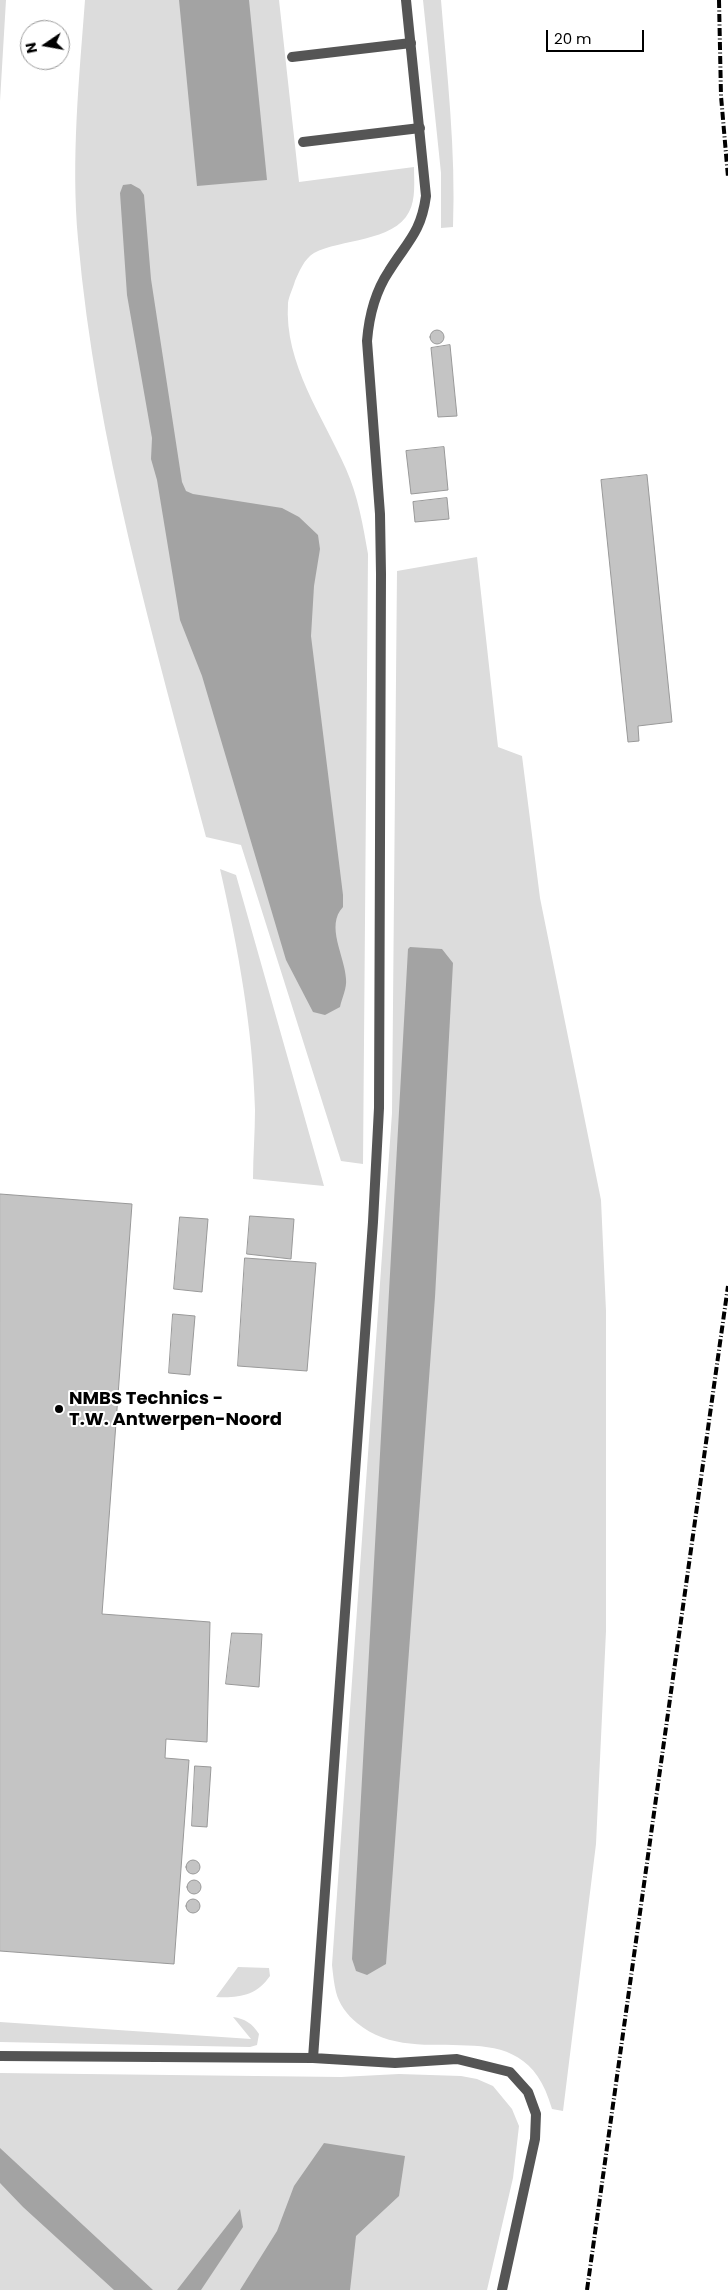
<!DOCTYPE html>
<html>
<head>
<meta charset="utf-8">
<style>
  body { margin:0 }
  #map { position:relative; width:728px; height:2290px; overflow:hidden; background:#fff; font-family:Poppins,sans-serif }
  canvas { display:block }
  .north { position:absolute; left:20px; top:20px; width:50px; height:50px; box-sizing:border-box; background:#fff; border:1px solid #999; border-radius:50%; rotate:258deg; font-size:14px; font-weight:700; line-height:20px; text-align:center; color:#000 }
  .north::after { content:''; display:block; margin:auto; width:18px; height:22px; background:#000; clip-path:polygon(50% 0,100% 100%,50% 72%,0 100%) }
  .scale { position:absolute; left:546px; top:30px; width:98px; height:22px; box-sizing:border-box; border:2px solid #000; border-top:0; padding-left:6px; font-size:15px; line-height:18px; white-space:nowrap; color:#000; -webkit-text-stroke:4px #fff; paint-order:stroke }
</style>
</head>
<body>
<div id="map">
<canvas width="728" height="2290"></canvas>
<div class="north">N</div>
<div class="scale">20 m</div>
</div>
<script>
const ctx = document.querySelector('canvas').getContext('2d');
ctx.lineJoin = 'round';
function fill(path, color) { ctx.fillStyle = color; ctx.fill(path, 'evenodd'); }
function stroke(path, color, width, dash) { ctx.strokeStyle = color; ctx.lineWidth = width; ctx.lineCap = dash ? 'butt' : 'round'; ctx.setLineDash(dash || []); ctx.stroke(path); }
function write(font, color, halo, rows, align = 'center') {
  ctx.font = font + ' Poppins,sans-serif'; ctx.lineWidth = 4; ctx.setLineDash([]); ctx.textBaseline = 'middle'; ctx.strokeStyle = halo; ctx.fillStyle = color; for (const [text, x, y, turn = 0] of rows) {
    ctx.save(); ctx.translate(x, y); ctx.rotate((+turn || 0) * Math.PI / 180); ctx.textAlign = isNaN(turn) ? turn : align; if (halo) ctx.strokeText(text, 0, 0); ctx.fillText(text, 0, 0); ctx.restore();
  }
}
fill(new Path2D(`
  M0,0h6l-6,101z
  M85,0h194l20,182 115,-15c0,14 2,32 -5,45 -15,30 -69,27 -95,41 -10,6 -15,19 -19,28 -2,7 -6,15 -7,22 -4,61 35,113 58,166 12,27 17,56 22,85l-5,610 -22,-3 -100,-316 -35,-8c-52,-197 -110,-394 -128,-598 -7,-80 1,-159 7,-239z
  M423,0h18c6,75 15,151 12,227l-12,1v-55z
  M477,557l21,190 24,9 18,142 61,302 5,111v320l-10,213 -33,267 -11,-2c-29,-108 -132,-33 -195,-86 -10,-8 -18,-19 -21,-31 -2,-8 -3,-18 -4,-27l60,-852 5,-542z
  M220,869l16,6 88,311 -71,-7c0,-23 2,-46 2,-69 -2,-81 -17,-162 -35,-241z
  M238,1967l31,1 1,8c-14,20 -31,22 -54,21z
  M233,2017c12,2 19,6 26,17l-2,11 -7,2 -250,-5v-20l251,17z
  M0,2073l341,4 58,-3 62,2 16,3 16,7 19,23 7,17 -6,52 -26,112h-487z`), '#dcdcdc');
fill(new Path2D(`
  M179,0h70l18,180 -70,6z
  M131,184l9,5 4,6 7,84 31,203 4,9 7,3 89,14 17,9 19,18 2,14 -6,37 -3,50 32,259v12c-18,19 2,49 3,72 1,9 -4,19 -6,28l-15,8 -12,-3 -27,-52 -84,-284 -22,-56 -23,-140 -6,-21 1,-21 -25,-143 -7,-102 3,-8z
  M410,947l32,2 11,14 -18,334 -49,667 -19,11 -11,-4 -4,-12 56,-1010z
  M324,2143l81,13 -6,40 -43,40 -6,54h-110l37,-59 17,-45z
  M0,2148l153,142h-39l-91,-83 -23,-24z
  M240,2209l3,18 -42,63h-24z`), '#a3a3a3');
const building = new Path2D(`
  M430 337a7 7 0 1 1 14 0a7 7 0 1 1-14 0Z
  M450,345l7,71 -19,1 -7,-69z
  M444,447l4,43 -37,4 -5,-43z
  M647,475l25,247 -34,4 1,15 -11,1 -27,-262z
  M447,498l2,21 -34,3 -2,-20z
  M0,1194l132,10 -30,410 108,8 -3,120 -41,-3 -1,19 24,2 -15,204 -174,-13z
  M250,1216l44,3 -3,40 -44,-5z
  M180,1217l28,2 -6,73 -28,-3z
  M245,1258l71,5 -9,108 -69,-5z
  M173,1314l22,2 -5,59 -21,-2z
  M232,1633l30,1 -3,53 -33,-3z
  M195,1766l16,1 -4,60 -15,-1z
  M186 1867a7 7 0 1 1 14 0a7 7 0 1 1-14 0Z
  M187 1887a7 7 0 1 1 14 0a7 7 0 1 1-14 0Z
  M186 1906a7 7 0 1 1 14 0a7 7 0 1 1-14 0Z`);
fill(building, '#c4c4c4');
stroke(building, '#999', 1);
stroke(new Path2D(`
  M292,57l119,-14
  M303,142l117,-14`), '#555', 10);
stroke(new Path2D(`
  M0,2056l313,2 82,5 62,-4 53,13 18,20 8,22 -1,25 -33,151
  M313,2058l60,-836 6,-114 2,-534 -1,-60 -13,-173c2,-25 8,-49 22,-70 18,-29 32,-38 37,-75l-20,-196`), '#555', 10);
stroke(new Path2D(`
  M719,0l2,96 7,81
  M587,2290l141,-1004`), '#000', 4, [8, 2.5, 1, 2.5]);
for (const [x, y, r, color] of [
  [59,1409,5,"#000"]
]) { const dot = new Path2D(); dot.arc(x, y, r, 0, 2 * Math.PI); ctx.fillStyle = color; ctx.fill(dot); stroke(dot, '#fff', 2); }
write('bold 18px', '#000', '#fff', [
  ["NMBS Technics -",69,1399],
  ["T.W. Antwerpen-Noord",69,1420]
], 'left');
</script>
</body>
</html>
